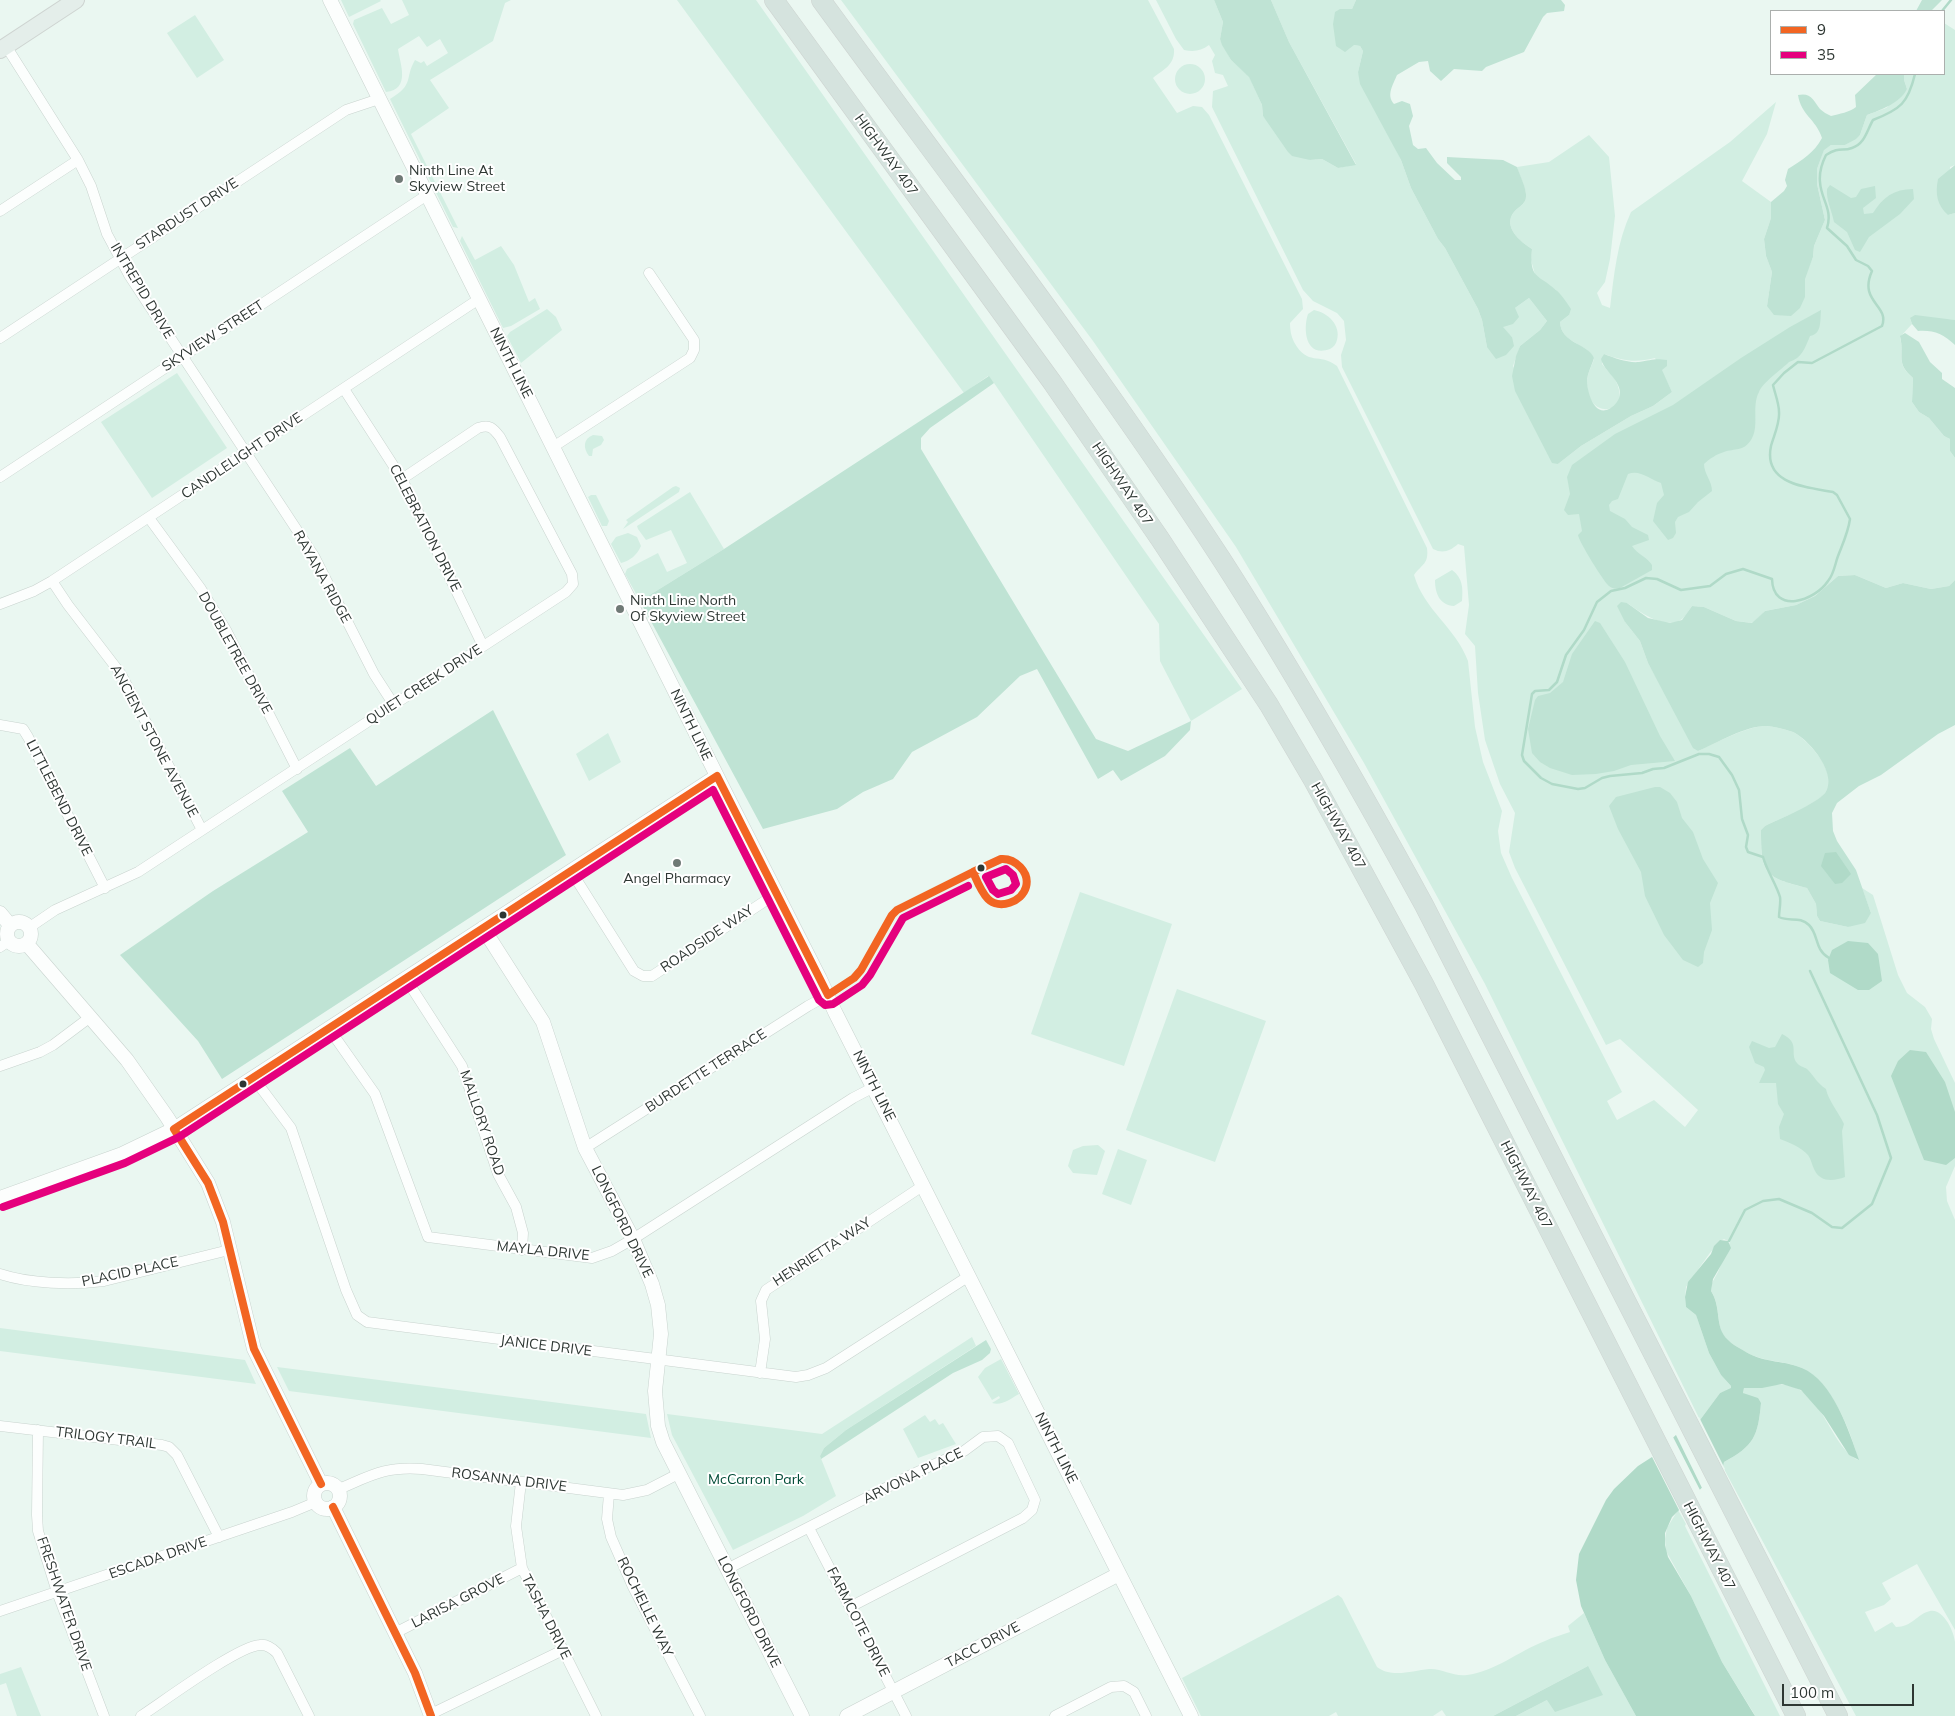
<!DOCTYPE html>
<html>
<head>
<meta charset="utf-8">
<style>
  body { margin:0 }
  #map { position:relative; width:1955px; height:1716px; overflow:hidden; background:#eaf7f1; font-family:Mulish,sans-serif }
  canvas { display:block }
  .legend { position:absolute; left:1770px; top:10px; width:175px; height:65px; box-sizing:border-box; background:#fff; border:1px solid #abafad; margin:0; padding:6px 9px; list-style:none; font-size:15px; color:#2e3733 }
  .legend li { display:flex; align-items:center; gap:10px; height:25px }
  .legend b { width:25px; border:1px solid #abafad }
  .scale { position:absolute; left:1782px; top:1684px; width:132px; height:22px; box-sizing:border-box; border:2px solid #2e3733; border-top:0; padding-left:6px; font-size:15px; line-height:18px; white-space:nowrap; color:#2e3733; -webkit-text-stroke:4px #fff; paint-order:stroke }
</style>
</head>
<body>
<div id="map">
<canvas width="1955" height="1716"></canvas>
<ul class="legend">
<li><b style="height:6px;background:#f26522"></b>9</li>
<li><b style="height:6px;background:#e5007d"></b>35</li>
</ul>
<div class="scale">100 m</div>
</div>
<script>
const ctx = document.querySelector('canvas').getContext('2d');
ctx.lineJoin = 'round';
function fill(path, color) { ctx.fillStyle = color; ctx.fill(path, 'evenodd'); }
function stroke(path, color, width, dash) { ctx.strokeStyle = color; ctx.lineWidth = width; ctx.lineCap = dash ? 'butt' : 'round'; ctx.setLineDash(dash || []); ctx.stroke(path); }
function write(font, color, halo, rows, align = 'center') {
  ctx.font = font + ' Mulish,sans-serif'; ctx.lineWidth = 4; ctx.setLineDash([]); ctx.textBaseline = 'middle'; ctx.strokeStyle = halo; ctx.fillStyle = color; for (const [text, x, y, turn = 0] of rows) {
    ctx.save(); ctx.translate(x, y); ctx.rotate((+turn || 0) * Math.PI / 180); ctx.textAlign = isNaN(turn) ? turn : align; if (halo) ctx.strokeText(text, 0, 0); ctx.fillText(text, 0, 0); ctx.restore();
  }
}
fill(new Path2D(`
  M341,0h39l1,1 -32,16z
  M402,0h109l-6,3 -12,38 -63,39 19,28 -38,26 47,94 -5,-1 -63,-128c25,-15 14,-20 25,-39l6,3 3,-2 3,5 21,-13 -8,-14 -13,8 -8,-11 -21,13c2,15 13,40 -12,43l-33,-68 1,-4 28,-12 9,16 18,-9z
  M677,0h79l486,689 -51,32 -31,-60 -1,-37 -165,-241 -6,-7 -24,17z
  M841,0h307l26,49c1,16 -10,20 -21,29l24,35 16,-7 9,1 7,8 93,184 1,10 -13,14c0,7 1,13 4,19 14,25 25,10 43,24l90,182c2,16 -5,16 -13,27 10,35 42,53 54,86l7,66 8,35 19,49 -4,20 3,22 11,25 110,214 -15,9 10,19 37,-20 31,27 13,-17 -78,-71 -14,6 -91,-177 -6,-16 6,-39 -15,-29 -15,-44 -7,-47 -3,-47 -10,-12 4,-29 -5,-59 -6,-2c-8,7 -15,10 -25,5l-91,-182 -1,-12 5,-15 -2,-19 -7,-8 -24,-12 -10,-11 -91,-183 1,-16 15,-5 -5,-11 -8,-2 -3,-12 3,-6 -6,-10c-8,6 -15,7 -25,5l-8,-11 -20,-39h58l9,22 -3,17 11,21 18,16 13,29 1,11 47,44 12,-1 16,9 18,-4 -67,-122 -18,-42h85l-4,9h-12l14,36 6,1 3,5 -5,21 43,88 10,28 27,51 7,9 33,61 4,11 5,27 25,-10 -10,-10 13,-19 14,-10 18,23 -7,9 -20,16 -7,20 45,98 23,-18 50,-30 22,-10 19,-14 -17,-34c-20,5 -31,3 -51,-4l-2,10c7,8 15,15 17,26 7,24 -33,30 -32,-9 0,-7 5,-16 7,-22 -6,-16 -33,-15 -34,-37l9,-7 -13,-25 -20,-12 -5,-18 1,-11c-11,-7 -30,-22 -18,-37 4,-5 12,-8 12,-15 1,-8 -7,-21 -9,-30l32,-5 40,-27 20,22 6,59 -5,43 -5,23 -8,11 5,12 8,3c4,-33 7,-66 21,-96l99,-70 46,-40 -9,32 -25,47 29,21v16l-7,21 2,17 6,16 -5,34 38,-9 -1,-18 9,-22 1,-11 11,-26 -8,-36v-15l7,-20 7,-4h14l15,-10 7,-20 19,-7 21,-19 -3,-9v-6h40v-51l11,7v135l-5,2 -2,48 7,-2v107l-45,-2 2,6 -12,13c5,20 -5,26 13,41l-1,24 7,10 10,6 15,18 6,3v12l5,7v122l-6,6 -18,3 -28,-6 -17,5 -31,-13 -17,1 -23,20 -19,9 -31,6 -12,12 -17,-2 -32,-14 -12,-1c-3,4 -6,10 -10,13 -16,12 -42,-7 -55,-16l-2,19 15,19 8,22 50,88c18,-8 49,-25 68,-25 7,0 23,4 29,7 16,10 44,42 30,60 -8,11 -46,26 -60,33l-4,4c0,44 3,47 46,58l9,16 1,12 3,5 28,6 23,-14 -9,-25 11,7 25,80 9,18 18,14 7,12 -1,10 3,10 21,44v83l-9,21 1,14 8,19v410l-38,-66 -35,19 9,16 -7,6 -19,7 10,20 17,-10 4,5c16,0 21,-13 34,-16 13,-3 24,20 25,31 0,24 0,50 0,74h-99l-133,-249 1,-5c30,-16 34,-26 37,-59l-18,-10 1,-5c13,0 30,-5 42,-3 38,6 43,60 72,75 -6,-28 -28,-80 -56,-92 -22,-9 -41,-5 -61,-19 -5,-3 -9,-5 -13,-8 -14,-14 -6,-34 -17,-50l1,-8 6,-11 12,-30 -6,-3c-9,3 -30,38 -38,48l-1,10 1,10 10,8 13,38 12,22 10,11v3l-11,4 -20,27 -215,-436 -121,-221 -128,-216 -143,-206z
  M195,15l29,45 -27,18 -30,-45z
  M1175 79a15 15 0 1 1 30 0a15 15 0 1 1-30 0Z
  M462,236l13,24 26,-14 13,19 15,37 6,-4 5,11 -29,17 -8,2 -43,-87z
  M547,309l9,8 6,13 -41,33 -14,-27 3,-4z
  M1314,310c14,3 27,15 23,30 -1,4 -3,7 -7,9 -25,9 -27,-20 -22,-35z
  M177,373l50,75 -75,50 -51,-76z
  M593,435l9,1 2,4 -3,5 -8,4 -1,7h-3c-6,-8 -6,-17 4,-21z
  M676,486l4,2 -1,4 -56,37 5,-7 -2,-2 47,-33z
  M690,492l34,57 -84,52 -15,-27 2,-5 31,-16 9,19 20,-9 -16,-33 -25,10 -8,-11 -1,-3z
  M591,495h5l13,26 -2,5h-5l-14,-29z
  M628,533l9,4 4,9c-4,9 -11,15 -20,17l-10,-19 5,-7z
  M1452,570c11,8 11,18 10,31l-8,5c-14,-1 -19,-12 -19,-26z
  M608,733l13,29 -32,19 -13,-27z
  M1080,892l92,32 -48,142 -93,-32z
  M1177,989l89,32 -51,141 -89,-32z
  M1098,1145l7,6 -8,24 -24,-2 -5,-7 5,-16 10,-4z
  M1118,1149l29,11 -16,45 -29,-11z
  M0,1328l245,32 11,24 -256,-33z
  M972,1337l4,9 -130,84 -22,18 -4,8 16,40 -33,20 -70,34 -61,-115 -5,-21 155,20z
  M1001,1359l18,35c-9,5 -17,12 -27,9l8,-5 -1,-2 -7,4 -14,-23 7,-9z
  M277,1367l369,47 5,24 -362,-47z
  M925,1415l5,7 5,-3 4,6 4,-2 13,21 -38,14 -15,-29z
  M1678,1510l8,14 -1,2 95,190h-25l-2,-4 -31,-50 -31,-66 -25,-45 -1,-12 2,-11z
  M1338,1595l4,3 35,69c14,11 35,4 52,2 13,-1 24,8 38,6 27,-3 52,-24 78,-34 8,-4 17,-6 25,-9l-2,-6 16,-13 21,47 31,56h-120l31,-16 41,-34 -95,50h-47l-4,-6 -9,6h-95l-2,-4 -7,4h-128l-19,-38z
  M21,1667l20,49h-24l-11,-33 -6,2v-11z`), '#d2eee2');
fill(new Path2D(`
  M1214,0h57l18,42 67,123 -18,3 -16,-9 -12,1 -18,-4 -4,-4 -25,-36 -1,-11 -13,-28 -18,-17 -9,-15 -2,-6 3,-17z
  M1356,0h205l4,5 -1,6 -17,2 -4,4 -19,35 -38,15 -4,4 -28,-2 -13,12 -11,-10 -2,-10 -9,1 -22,13c-4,10 -11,20 -3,29l8,-3 8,3 3,12 -4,10 4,19 5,4 8,-1 11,15 18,17h6v-3l-14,-14v-6l56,3 14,7c3,9 10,22 9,30 0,7 -8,10 -12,15 -12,15 7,30 18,37 -3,30 6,25 24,41 6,5 11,13 15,19l-2,6 -9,7c1,22 28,21 34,36 -2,7 -7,16 -7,23 0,8 4,21 9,26 9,10 25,-4 24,-15 -1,-13 -16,-21 -19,-33l3,-5c11,4 23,9 35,8 12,-2 16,-4 28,-2v6l-5,4 10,22 -19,14 -22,10 -50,30 -23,18 -6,-1 -37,-72 -3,-15 4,-20 4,-10 20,-16 7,-9 -18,-23 -14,10 4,9 -6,7 -10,3 9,10 2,9 -8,9 -10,4 -9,-12 -5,-27 -4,-11 -33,-61 -7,-9 -27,-51 -10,-28 -41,-76 -2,-12 5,-21 -3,-5 -6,-1 -9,7 -9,-6 -3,-22 2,-12 5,-3h12z
  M1922,0h20l-11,11h-15z
  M1877,74h27v6l3,9c-7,14 -26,21 -40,26l-7,20 -4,4 -11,6h-14l-7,5 -7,19v15l8,36 -11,26 -1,11 -8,22v18l-5,11 -9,8 -17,-1 -7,-9 5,-34 -6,-16 -2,-17 7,-21v-16l13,-11 3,-5 -2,-6 3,-11c14,-9 26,-16 34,-31 -6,-19 -21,-23 -24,-43 13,-3 16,6 22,14 3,3 7,5 11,7 8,-2 19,-4 25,-9l-1,-12z
  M1955,165v48l-7,2c-11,-10 -13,-21 -10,-36z
  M1830,185l21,13 5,-1 5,-8 14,-3 1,12 -13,10 1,6 9,-1c10,-16 21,-24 40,-24l1,10 -14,15 -31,23 -9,15 -5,-2 -8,-18 -13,-10c-2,-11 -8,-22 -7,-33z
  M1821,310c-1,11 1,24 -11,26 -5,12 -8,22 -21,26 -7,7 -27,21 -30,30 -8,15 1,34 -8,48 -8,12 -16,8 -27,12 -7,2 -15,7 -20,12 0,10 8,17 8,27l-14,11 -9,10 -11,5 -3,5 1,11 -3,5 -5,2 -15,-19 4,-18 7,-8 -3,-12c-11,-4 -22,-14 -33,-9l-10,25 -6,2 -3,4 1,6 15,8 7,8 16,8 1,5 -17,6c5,8 15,11 20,19v5l-32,18c-4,1 -7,1 -11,-2 -5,-4 -30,-44 -31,-51l4,-4 -3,-17 -11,1 -4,-5 6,-16 -3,-17 5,-12 43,-31 58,-29 68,-47 49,-31z
  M1915,315l40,5v25c-12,-11 -21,-15 -37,-14l-6,-7 -2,-6z
  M1905,333l14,9 11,20 12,11v6l13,9v70l-5,-7v-12l-6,-3 -15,-18 -10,-6 -7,-10 1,-24c-18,-16 -8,-21 -13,-42z
  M989,376l5,7 -64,45 -9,10v11l175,290 32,12 63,-30 -1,9 -25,26 -44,25 -8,-11 -15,9 -61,-110 -17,7 -43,41 -65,35 -19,27 -30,13 -26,17 -74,20 -123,-228 84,-52z
  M1855,575l31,13 17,-5 28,6 18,-3 6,-6v145l-17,9 -57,41 -22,11 -22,17 -5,10 1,18 4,10 19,29 15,43 -6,10 -17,4 -28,-6 -3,-5 -1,-12 -9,-16c-42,-11 -46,-13 -46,-58l4,-4c14,-7 51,-22 60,-33 13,-18 -14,-51 -30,-60 -6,-3 -22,-7 -29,-7 -21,0 -49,17 -68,25l-5,-3 -45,-85 -8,-22 -15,-19 -8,-16 4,-4 6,1 21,15 22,5 12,-3 10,-14 12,1 32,14 16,2 13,-12 31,-6 19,-9 23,-20z
  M1595,621l5,2 25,39 35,74 15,25 -44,4 -17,6 -18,3 -24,1 -22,-7 -10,-6 -8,-9 -4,-24 7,-29 3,-4 12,-3 13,-11 9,-28z
  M493,710l73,145 -344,224 -24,-38 -78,-86 93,-64 95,-59 -26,-41 68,-43 26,38z
  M1655,787h5l10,6 7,9 5,16 11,14 10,27 15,24 -8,20 2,27 -8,22 -1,11 -5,4 -15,-7 -19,-25 -19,-39 -4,-24 -23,-43 -9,-23 7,-9z
  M1782,1034c19,9 7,19 15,29 2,3 7,4 10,6 7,7 10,14 19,20 2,11 13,24 18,35l-2,7 3,46c-11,4 -25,6 -31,-8 -2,-4 -3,-10 -6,-14 -7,-8 -18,-12 -28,-16l-1,-12 5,-13 -6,-10 -2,-21h-17l6,-13 -1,-3 -9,-4 -6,-16 3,-6 17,7 6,-1z
  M986,1340l5,9 -1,4 -8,7 -29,13 -132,86 -1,-3 4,-8 22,-18z
  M1588,1666l15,29 -48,17 -8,-12 -31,16h-23z`), '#bfe3d4');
fill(new Path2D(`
  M1836,852l15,22 -9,9 -7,1 -14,-18 4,-13z
  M1848,941l20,2 10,11 4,27 -13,9h-11l-28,-17 -2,-13 4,-10z
  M1910,1050l16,2 19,30 10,30v46l-9,7 -22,-5 -33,-84 7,-15z
  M1720,1240l8,1 3,7 -18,31 -2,12c11,17 3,36 17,49 4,4 8,6 13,9 22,15 39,10 61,19 31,13 47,63 57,92l-10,-5 -25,-39 -23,-26 -19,-6 -20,4h-18l-1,5 15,5 3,5c-3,33 -7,43 -37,59l-1,5 -51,50 -7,16v12l3,12 23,39 31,66 33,54h-119l-31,-56 -24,-54 -5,-26 3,-26 27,-54 8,-11 24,-23 14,-9 25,-23 23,-14 20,-27 11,-5v-2l-10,-11 -12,-22 -13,-38 -10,-8 -1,-10 3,-15 23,-28 3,-8z`), '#b0dac8');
fill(new Path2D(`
  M1699,1417l26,52 -22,21 -28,-57 15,-8z
  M1672,1435l29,57 -21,20 -29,-57z`), '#eaf7f1');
stroke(new Path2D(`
  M1942,11l9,-11
  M1829,958c-15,-9 -10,-23 -20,-33 -9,-9 -20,-3 -30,-8 0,-6 2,-14 1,-20 -4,-13 -13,-26 -17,-40l-15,-5 -2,-5 2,-12 -6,-16 -3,-29 -7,-15 -13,-18 -10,-3h-10l-35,14 -11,1 -11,4 -32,3 -8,2 -17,10 -7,1 -26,-5 -11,-6 -17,-17 -2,-6 10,-61 3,-3 14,-1 8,-8 9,-27 18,-25 13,-28 14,-11 14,-3 21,-10 11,1 24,11 29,-4 16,-12 17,-5 29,10c1,36 43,22 56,2 6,-7 7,-17 10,-25 5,-13 10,-23 12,-37l-13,-24 -4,-3c-28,-5 -70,-8 -62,-46 3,-11 9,-23 8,-34 0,-9 -4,-18 -6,-27l11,-12 14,-11 14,1 70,-37c8,-21 -24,-24 -10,-55l-4,-5 -12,-6 -9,-14 -20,-18c6,-19 -6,-28 -7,-46 -1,-10 2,-19 6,-27 14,-9 16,-3 26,-7 13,-4 15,-18 21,-28 28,-11 35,-17 42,-46
  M1729,1241l16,-31 18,-9 16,-2 33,14 20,14 10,1 30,-24 19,-46 -14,-43 -67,-144`), '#b0dac8', 2.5);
const street = new Path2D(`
  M6,46l72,114 13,26 16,48 22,41 185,281 60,118 20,31
  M0,211l78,-51
  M0,338l346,-228 33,-11
  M344,389l58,90 81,167
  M553,447l137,-89 4,-8v-10l-45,-67
  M0,477l427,-282
  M149,518l52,71 25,41 71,139
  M52,581l16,24 53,69 81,156
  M0,604l34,-13 18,-10 427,-282
  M0,725l23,4 5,8 77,151
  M571,871l63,100 9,5h9l125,-83
  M30,927l25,-17 83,-38 428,-280 7,-8 -1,-10 -72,-137c-7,-9 -10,-13 -22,-9l-76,51
  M0,947l9,-6
  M406,979l56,87 36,108 18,33 7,26 -1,17
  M331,1027l6,13 38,54 53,143 164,21 20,-7 21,-12 220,-141 21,-11
  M0,1066l40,-14 13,-7 36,-27
  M256,1076l5,12 30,40 55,162 11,25 10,7 429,55 12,-2 18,-7 143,-92
  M585,1148l223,-142 20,-11
  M0,1274c30,10 72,11 104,7l125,-31
  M760,1373l5,-34 -4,-38 5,-11 158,-105
  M0,1426l162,19 7,2 8,8 42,82
  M38,1430l-1,85 1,16 19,61 47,124
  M521,1482l-5,44 6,42 74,148
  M339,1489c31,-13 46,-23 83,-20l201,26 24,-5 31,-16
  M609,1494l-2,25 4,18 22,50 67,129
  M809,1528l97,188
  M727,1569l188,-96 49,-22 19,-14 15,-1 10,7 27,57 -3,10 -9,8 -173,89
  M0,1611l292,-99 24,-10
  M395,1633l127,-65
  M431,1714l132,-64
  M141,1716c23,-15 97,-70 119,-71 7,-1 12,3 17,8l32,63
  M1055,1716l56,-29 13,-1 10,6 12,24`);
const secondary = new Path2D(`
  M330,0l393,788 97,191 15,33 356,704
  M0,913l10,12
  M7 934a12 12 0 1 1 24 0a12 12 0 1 1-24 0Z
  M483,928l60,94 42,126 48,91 19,45 6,21 3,29 -6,57 3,35 5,16 139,274
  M27,944l100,116 40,57 41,66 15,39 31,127 67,135
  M0,1198l122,-44 52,-25 543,-353
  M314 1496a13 13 0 1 1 26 0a13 13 0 1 1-26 0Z
  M333,1507l82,166 16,43
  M847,1716l272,-142`);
const primary = new Path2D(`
  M0,50l76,-50`);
const highway = new Path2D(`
  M774,0l278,382 108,157 109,166 44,75 111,204 372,732
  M821,0c135,185 276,368 401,560 72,112 138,228 202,345l414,811`);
stroke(street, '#c8d3ce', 11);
stroke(secondary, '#c8d3ce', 15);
stroke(primary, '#ced4d1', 18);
stroke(highway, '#ced4d1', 20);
stroke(street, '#fcfefd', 10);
stroke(secondary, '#fcfefd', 14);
stroke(primary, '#e4eeea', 16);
stroke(highway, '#d5e3de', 19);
stroke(new Path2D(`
  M1001,859c14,-1 29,13 25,28 -4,15 -27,23 -38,12 -7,-7 -11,-18 -15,-27z
  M321,1484l-67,-135 -31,-127 -15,-39 -34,-54 543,-353 111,219 26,-17 7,-8 31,-55 5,-5 76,-38
  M333,1507l82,166 16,43`), '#f26522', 8);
stroke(new Path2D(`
  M1006,869l7,6 3,9 -5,6 -13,4 -5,-4 -7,-13z
  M3,1207l122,-44 54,-26 534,-347 106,210 6,5 8,-1 29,-19 8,-10 33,-57 65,-32`), '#e5007d', 8);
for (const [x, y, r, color] of [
  [399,179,5,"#707a76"],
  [620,609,5,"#707a76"],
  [677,863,5,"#707a76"],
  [981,868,4.5,"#2e3733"],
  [503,915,4.5,"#2e3733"],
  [243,1084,4.5,"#2e3733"]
]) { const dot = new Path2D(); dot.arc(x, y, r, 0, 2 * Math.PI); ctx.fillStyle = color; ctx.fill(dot); stroke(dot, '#fff', 2); }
write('14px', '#2e3733', '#fff', [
  ["HIGHWAY 407",886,155,54],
  ["STARDUST DRIVE",187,214,-33],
  ["INTREPID DRIVE",142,291,59],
  ["SKYVIEW STREET",213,336,-33],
  ["NINTH LINE",511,363,63],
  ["CANDLELIGHT DRIVE",242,456,-34],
  ["HIGHWAY 407",1122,484,56],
  ["CELEBRATION DRIVE",425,528,63],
  ["RAYANA RIDGE",322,577,61],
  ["DOUBLETREE DRIVE",235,653,61],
  ["QUIET CREEK DRIVE",424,685,-33],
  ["NINTH LINE",691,725,64],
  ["ANCIENT STONE AVENUE",154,741,62],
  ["LITTLEBEND DRIVE",59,798,63],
  ["HIGHWAY 407",1338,826,61],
  ["ROADSIDE WAY",707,939,-34],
  ["BURDETTE TERRACE",706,1071,-33],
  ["NINTH LINE",874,1086,63],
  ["MALLORY ROAD",482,1123,71],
  ["HIGHWAY 407",1526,1185,63],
  ["LONGFORD DRIVE",622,1222,64],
  ["MAYLA DRIVE",543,1251,6],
  ["HENRIETTA WAY",822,1252,-33],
  ["PLACID PLACE",130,1272,-12],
  ["JANICE DRIVE",546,1346,7],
  ["TRILOGY TRAIL",106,1438,7],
  ["NINTH LINE",1056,1448,63],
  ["ARVONA PLACE",913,1476,-26],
  ["ROSANNA DRIVE",509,1480,7],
  ["HIGHWAY 407",1709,1546,63],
  ["ESCADA DRIVE",158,1558,-19],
  ["LARISA GROVE",458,1601,-27],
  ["FRESHWATER DRIVE",64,1604,71],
  ["ROCHELLE WAY",645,1607,64],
  ["LONGFORD DRIVE",749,1612,63],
  ["TASHA DRIVE",546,1617,63],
  ["FARMCOTE DRIVE",858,1622,63],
  ["TACC DRIVE",983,1645,-28]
]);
write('14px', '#2e3733', '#fff', [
  ["Ninth Line At",409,171],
  ["Skyview Street",409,187],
  ["Ninth Line North",630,601],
  ["Of Skyview Street",630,617],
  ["Angel Pharmacy",677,879,"center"]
], 'left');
write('14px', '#004c37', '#fff', [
  ["McCarron Park",756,1480]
]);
</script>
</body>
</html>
